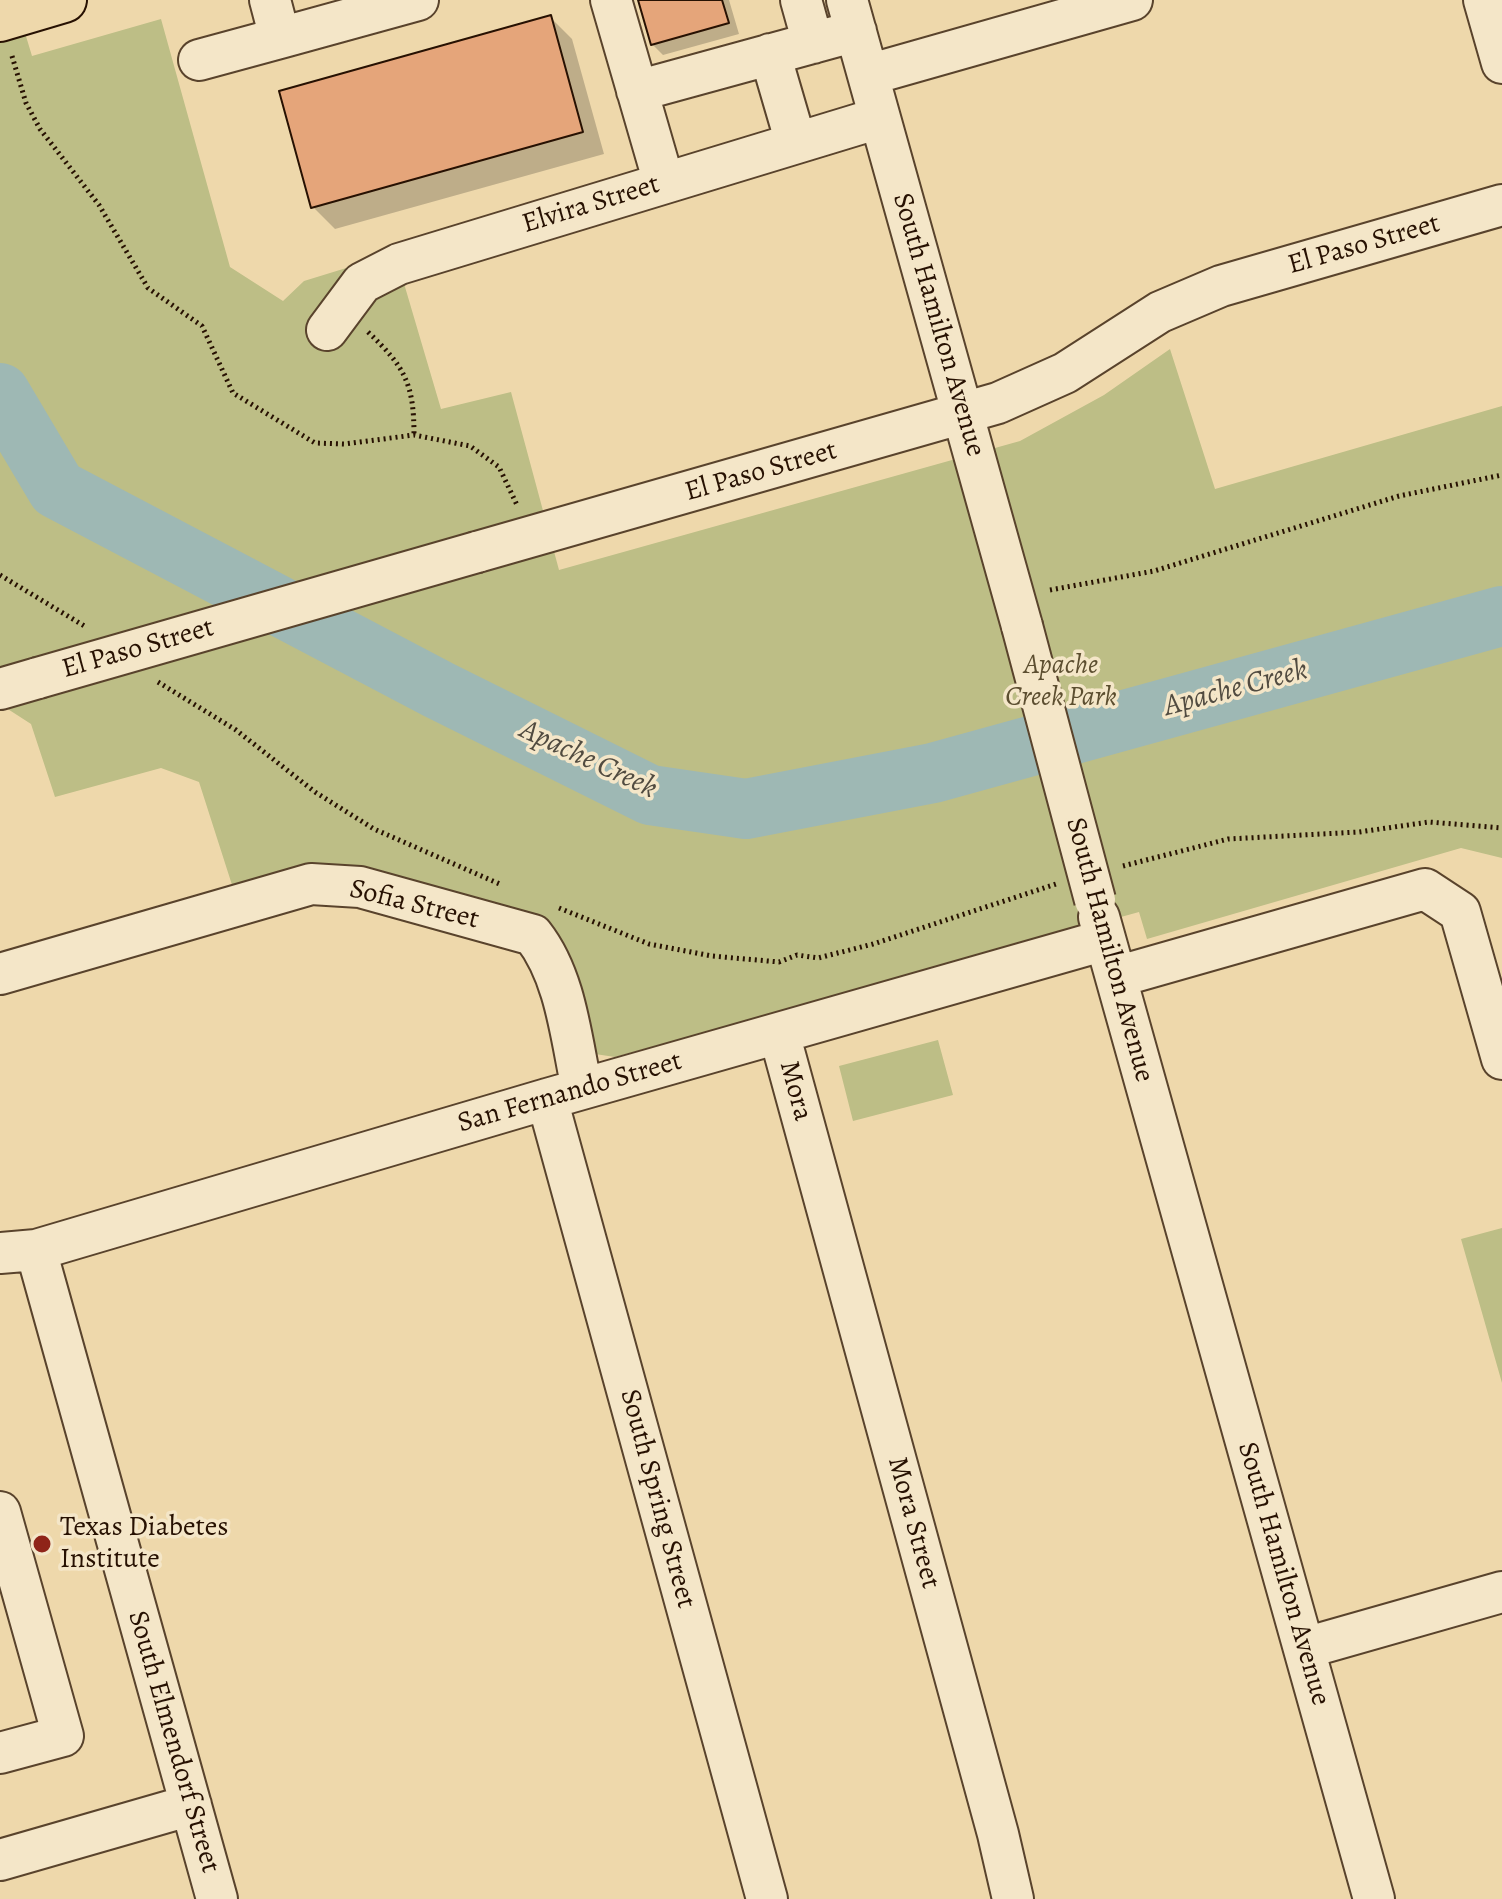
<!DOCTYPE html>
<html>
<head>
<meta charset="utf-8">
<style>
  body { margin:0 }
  canvas { display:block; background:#eed8ab }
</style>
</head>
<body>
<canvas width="1502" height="1899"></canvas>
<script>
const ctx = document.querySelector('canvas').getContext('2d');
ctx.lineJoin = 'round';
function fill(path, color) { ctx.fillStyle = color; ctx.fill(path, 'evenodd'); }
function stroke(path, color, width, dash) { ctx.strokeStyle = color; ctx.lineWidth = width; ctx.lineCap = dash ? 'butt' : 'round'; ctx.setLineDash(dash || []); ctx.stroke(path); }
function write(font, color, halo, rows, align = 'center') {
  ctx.font = font + ' Alegreya,serif'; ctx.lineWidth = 7; ctx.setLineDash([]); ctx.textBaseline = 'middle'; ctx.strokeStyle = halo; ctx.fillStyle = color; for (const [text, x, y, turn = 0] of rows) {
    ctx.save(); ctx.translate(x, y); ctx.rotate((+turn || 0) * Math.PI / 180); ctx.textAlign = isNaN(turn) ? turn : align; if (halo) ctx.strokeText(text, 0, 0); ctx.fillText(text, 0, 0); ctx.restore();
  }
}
fill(new Path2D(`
  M0,0h15l17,56 129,-37 69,248 53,34 21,-20 91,-28 46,156 70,-17 48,178 461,-129 84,-46 66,-46 45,140 287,-83v452l-41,-10 -314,91 -8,-27 -524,145 -20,-3 -4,-8 -26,-99 -18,-21 -314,-38 -34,-106 -38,-14 -106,29 -24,-73 -31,-20z
  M938,1040l15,55 -100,26 -14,-55z
  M1502,1228v155l-41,-144z`), '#bdbe86');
fill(new Path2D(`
  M640,0h89l10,34 -76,21 -11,-11z
  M550,17l22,22 32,115 -269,75 -22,-22z`), '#0003');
stroke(new Path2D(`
  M0,393l57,96 382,201 211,105 96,14 187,-36 569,-157`), '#9eb8b4', 60);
const building = new Path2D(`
  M638,0h84l7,23 -78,22z
  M551,15l32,117 -272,76 -32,-117z`);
fill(building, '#e5a57a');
stroke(building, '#271102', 2);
const minor = new Path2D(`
  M270,0l10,38 138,-38
  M611,0l53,183
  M801,0l12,43
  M847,0l175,626
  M1484,0l18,63
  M770,54l26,89
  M199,60l81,-22
  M868,75l264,-75
  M637,91l219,-60
  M327,330l35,-47 37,-19 480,-146
  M477,552l521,-149 67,-30 95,-61 61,-26 281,-81
  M0,689l38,-11
  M1099,917l275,982
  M0,974l311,-90 49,3 173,48c33,42 38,103 49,154
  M1116,977l309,-88 35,23 42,147
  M779,1033l219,801 15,65
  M547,1099l220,800
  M36,1250l181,649
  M0,1253l36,-3 511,-151 558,-159
  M0,1512l63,224 -63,17
  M1305,1648l197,-56
  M0,1860l191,-55`);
const major = new Path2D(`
  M0,19l64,-19`);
stroke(minor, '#59432c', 44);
stroke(major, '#271102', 48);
stroke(new Path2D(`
  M12,56l14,47 14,26 59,76 49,83 54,38 31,67 82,50 29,1 70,-9 56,11 29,21 18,38
  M368,332c37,35 46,52 46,103
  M0,575l86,52
  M1050,590l104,-19 245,-75 103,-21
  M158,682l78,48 79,62 59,37 128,56
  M1123,866l105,-27 131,-7 70,-10 73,6
  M559,908l90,36 63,12 67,6 18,-7 21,3 55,-14 183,-60`), '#271102', 5, [2, 4]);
stroke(minor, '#f4e6c8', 40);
stroke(major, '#eed8ab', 44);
const minorBridge = new Path2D(`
  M1022,626l73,274
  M38,678l439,-126`);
stroke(minorBridge, '#59432c', 44, []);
stroke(minorBridge, '#f4e6c8', 40);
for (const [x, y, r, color] of [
  [42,1544,10,"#8f2418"]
]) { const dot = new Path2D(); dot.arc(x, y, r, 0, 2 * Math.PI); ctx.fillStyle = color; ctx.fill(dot); stroke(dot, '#f4e6c8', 3); }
write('28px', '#271102', '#f4e6c8', [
  ["Elvira Street",591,205,-17],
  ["El Paso Street",1364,245,-16],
  ["South Hamilton Avenue",938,325,74],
  ["El Paso Street",761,472,-16],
  ["El Paso Street",138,649,-16],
  ["Sofia Street",414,905,14],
  ["South Hamilton Avenue",1109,950,75],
  ["Mora",795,1091,75],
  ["San Fernando Street",570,1093,-16],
  ["South Spring Street",657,1499,75],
  ["Mora Street",913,1523,75],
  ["South Hamilton Avenue",1283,1574,74],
  ["South Elmendorf Street",173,1742,74]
]);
write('italic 28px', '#5c4e30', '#f4e6c8', [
  ["Apache",1061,666],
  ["Creek Park",1061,698]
]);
write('28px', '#271102', '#f4e6c8', [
  ["Texas Diabetes",60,1528],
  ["Institute",60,1560]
], 'left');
write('italic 30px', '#514b40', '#f4e6c8', [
  ["Apache Creek",1236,689,-15],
  ["Apache Creek",588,760,25]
]);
</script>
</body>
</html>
